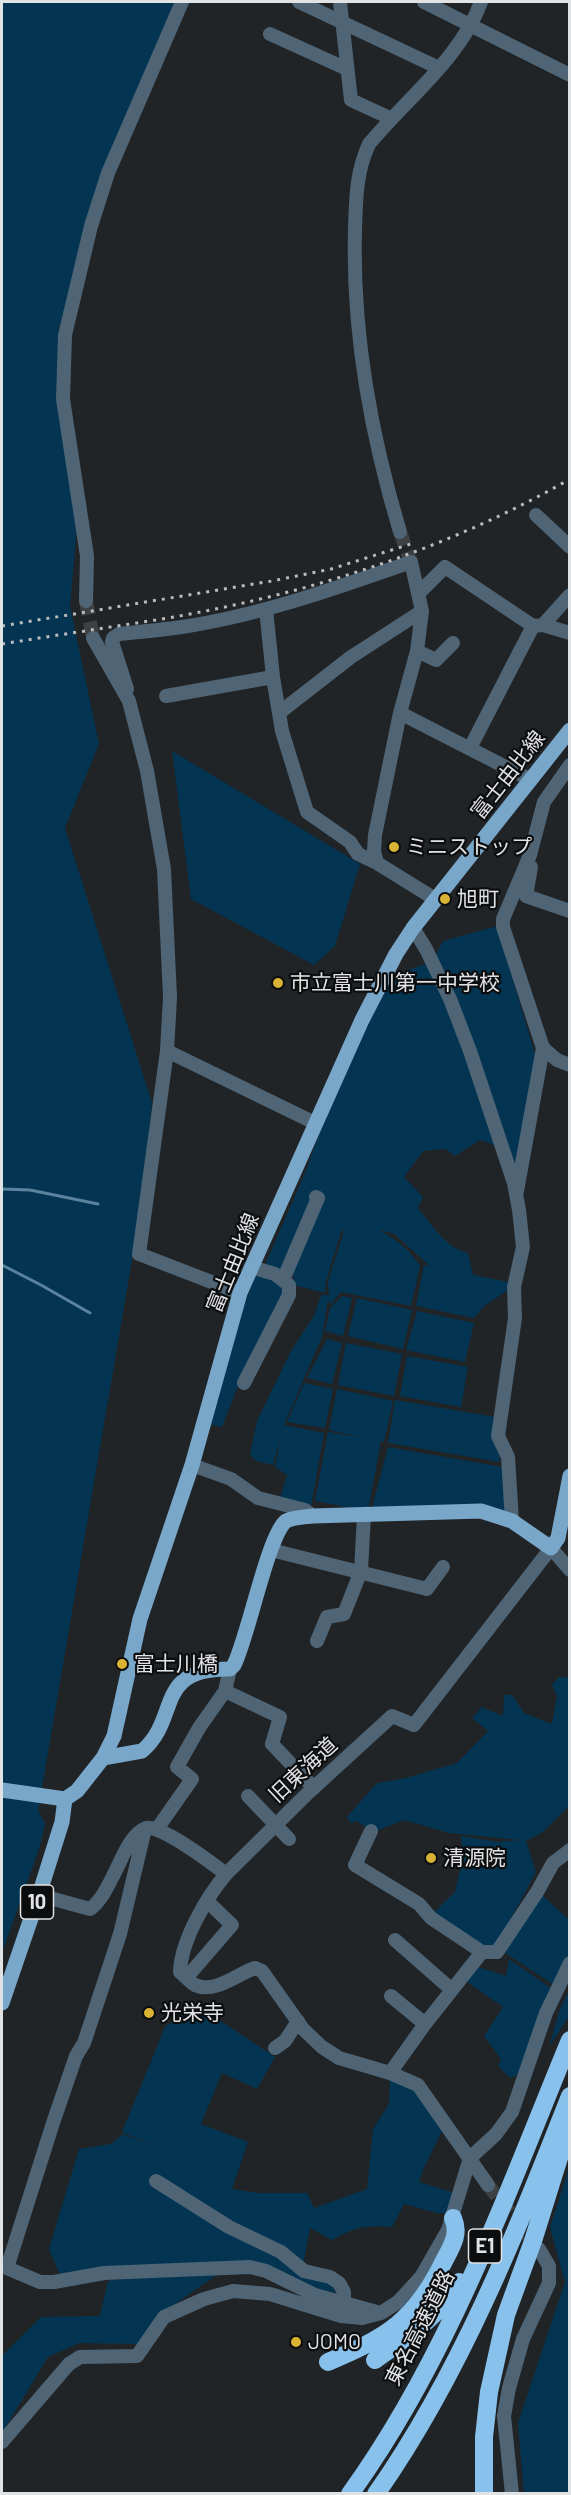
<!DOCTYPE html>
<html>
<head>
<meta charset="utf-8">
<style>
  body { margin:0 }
  #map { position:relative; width:571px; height:2495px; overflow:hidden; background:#212426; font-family:Barlow,sans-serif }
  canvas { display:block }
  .frame { position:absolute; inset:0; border:3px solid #e1e2e4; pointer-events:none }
</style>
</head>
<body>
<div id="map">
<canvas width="571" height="2495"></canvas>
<div class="frame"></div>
</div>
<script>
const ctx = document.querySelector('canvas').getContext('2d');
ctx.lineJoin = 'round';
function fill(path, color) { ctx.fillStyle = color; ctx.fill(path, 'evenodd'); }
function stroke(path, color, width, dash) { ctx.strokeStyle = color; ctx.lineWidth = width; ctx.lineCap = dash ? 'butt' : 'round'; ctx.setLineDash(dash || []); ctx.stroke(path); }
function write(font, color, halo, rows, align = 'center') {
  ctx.font = font + ' Barlow,"Noto Sans JP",sans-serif'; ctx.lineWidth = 4.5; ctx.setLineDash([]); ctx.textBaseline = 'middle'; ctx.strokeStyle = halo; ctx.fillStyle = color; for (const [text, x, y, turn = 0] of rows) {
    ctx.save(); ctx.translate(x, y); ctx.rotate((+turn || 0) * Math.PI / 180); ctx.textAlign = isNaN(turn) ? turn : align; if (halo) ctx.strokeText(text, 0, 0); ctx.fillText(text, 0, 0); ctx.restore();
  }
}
fill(new Path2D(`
  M2,2h177l-41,93 -79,232 3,45 17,132 -9,102 29,138 -34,84 87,275 -11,104 -103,604 7,12 -5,23 -38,107z
  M172,751l188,113 -25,82 -21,19 -123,-66z
  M497,926l40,135 -17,111 -25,-27 -15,-5 -25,16 -10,-7 -22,2 -19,26 19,20 -5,11c13,16 29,41 50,45l5,22 40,8 -1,4 -29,20 -9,11 -58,-12 8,-41 6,1 -36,-32 -15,-4c18,10 30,19 41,36l-9,40 -70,-14 -11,13 -2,-6 -6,38 -38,88 40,8 -13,74 -31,-9 7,-23 -12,-8 6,-29 -8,27 -17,-4 -6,-6 7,-34 34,-70 23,-35 7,-21h8l-1,-13 15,-48 -1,-6 -16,54 -1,11 -32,-8 1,-8 -3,-8 -5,5 3,19 -52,95 -15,39 -15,-3 32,-106 18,-46 7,-5 41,-94 31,-85 56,-113 40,-13 11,-21z
  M342,1296l10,2 -9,38 -18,-5 5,-23z
  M357,1298l55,12 -9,39 -55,-13z
  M417,1311l57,12 -9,39 -59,-12z
  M327,1339l15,4 -10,41 -25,-6z
  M346,1343l56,11 -8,42 -56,-11z
  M407,1356l61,11 -7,40 -61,-11z
  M304,1383l29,6 -8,39 -38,-6z
  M337,1389l56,12 -9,41 -3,-1 -13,70 -53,-10 13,-69 35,6 -34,-8z
  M395,1400l100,17 5,45 -112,-19z
  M388,1447l120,21 -1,47 -135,-7z
  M559,1677h10v129l-26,26 -17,9 10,31 -40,74 -9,3 -54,-36 22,-21 8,-35 -2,-21 37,6 22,-2 -71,-7 -45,-13 -30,12 -18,-11 -5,2 -4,-6 30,-34 29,-5 51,-15 31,-32 -16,-13 10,-11 21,9 1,-21h8l12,18 28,11 5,-28 -5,-11z
  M542,1895l27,25v35l-15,30 -55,-36z
  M509,1959l42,29 -33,87 -8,3 -12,-12 3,-7 -17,-23 19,-29 -40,-28 12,-13 31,10z
  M569,1990v26l-20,31 11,-38z
  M195,2004l80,53 -18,32 -35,-16 -21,51 47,18 -16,47 26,4h49l7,15 53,-19 6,-60 16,-25 1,-26 23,8 31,41 -21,43 -4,12 36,11 -9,20h-9l-33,-9 -12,23c-26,-2 -37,0 -60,13l-22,-12 -7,37 25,16 9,12 -27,-5 -49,-23 -200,12 -12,-28 30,-100 32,-5 12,-10 33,13 -34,-15 43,-105z
  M569,2168v325h-45l-6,-70 47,-141 -15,-55z
  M218,2274l-56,39 -22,31 -61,-1 -31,14 -46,76v-77l39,-39 59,-1 8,-35 20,-3z`), '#033552');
stroke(new Path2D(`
  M2,1189l28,1 68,14
  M2,1265l39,20 49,28`), '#5b839d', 3);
stroke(new Path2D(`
  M400,532l11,30
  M86,601l7,37
  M488,2185l49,62`), '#3e4042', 14, [14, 7]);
stroke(new Path2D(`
  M299,2l140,66
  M340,2l11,98 39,18
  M424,2l146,73
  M270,34l77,35
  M536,515l34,32
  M400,532c-29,-97 -48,-201 -45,-303 1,-30 1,-57 14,-85 38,-46 91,-85 112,-142
  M419,593l26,-26 88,59 10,-1 27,-30
  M86,601l1,-45 -24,-157 2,-64 26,-109 17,-53 74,-171
  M266,609l7,68 9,54 25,81 43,30 8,12 19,9
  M543,625l27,8
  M93,638l36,63 18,70 17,98 6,128 -3,54 -28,203 101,39
  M417,651l19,9 17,-17
  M125,694l2,-5 -15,-47 1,-4 6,-4c21,-2 42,-4 63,-7 79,-12 155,-39 229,-65l11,49 -5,40 -17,62 -25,122 -1,16 3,12 58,36
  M166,696l107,-19
  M279,713l72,-56 71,-46
  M400,713l131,67
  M470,748l63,-122
  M570,765l-26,37 -14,53 -27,64v8l40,121 14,12 13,5
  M531,867l-5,29 44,15
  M413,928l13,21 24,50 20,52 44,132 5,27 4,37 -9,40 1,31 -17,118 10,21 4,64
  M167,1051l148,72
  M517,1191l26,-143
  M283,1280l35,-82 -2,-1
  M244,1383l45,-88v-10l-14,-11 -24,-7
  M192,1465l39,14 27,19 47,12 8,6
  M271,1550l156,39 16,-22
  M317,1641l10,-24 17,-3 17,-43 3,-56
  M225,1691l55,26 -8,27 42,44
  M248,1796l41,43
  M145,1829l-25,105 -36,109 -8,13 -23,67 -46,145 33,14h14l50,-9 146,-6 16,4 49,24 62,17
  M157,1829l35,-50 -15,-12 22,-39 26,-37 5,-22
  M371,1831l-16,34 64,39 12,14 51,34h15l40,-60 16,-29 17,-13
  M39,1895l51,14c11,-8 18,-23 24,-35 7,-13 16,-40 32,-46 14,-4 67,36 80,46
  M395,1940l57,50
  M187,1977l45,-52 -25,-24
  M391,1996l34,28
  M275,2048l10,-7 13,-20
  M390,2073l35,-49 57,-72
  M156,2181l73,46 52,25 23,19 26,6 9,6 5,9v12
  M488,2185l-70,-100 -28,-12 -51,-15 -17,-11 -19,-18 -41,-58 -7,-3c-18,6 -40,26 -60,17 -5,-3 -10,-9 -15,-13 1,-31 26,-74 46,-98l83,-82 83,-76 22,9 137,-177 19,22
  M2,2442l67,-78 11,-7 57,-1 27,-39 40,-18 29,-8 37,3 71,22 21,2 19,-5 17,-11 23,-25 27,-47 22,-72 26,-24 16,-22 34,-99 24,-50
  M512,2494l-8,-78 5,-28 14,-49 26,-56v-17l-10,-17`), '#4f6576', 14);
stroke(new Path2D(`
  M103,1758l39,-7c39,-33 11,-83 88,-82l4,-4c14,-27 34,-130 52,-144 7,-4 19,-4 27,-5l168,-5 31,10 39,27 7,-10 12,-62
  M2,1790l63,9 12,-8 26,-33 11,-22 26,-117 52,-154 48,-172 122,-273 34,-66 17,-26 157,-198
  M2,2003l37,-108 23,-73 3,-23`), '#78a7ca', 15);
stroke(new Path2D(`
  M375,2360c30,-22 66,-44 84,-78
  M328,2362c59,-25 87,-41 116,-101 8,-15 16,-27 9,-43
  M350,2494c99,-137 156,-299 220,-454
  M376,2494c85,-121 140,-261 194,-398
  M484,2494v-57l5,-45 17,-77 27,-74 34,-109`), '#88c1eb', 18);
stroke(new Path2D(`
  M2,626l270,-45 59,-12 83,-26
  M2,644c55,-9 110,-17 166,-26 139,-24 278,-68 402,-139`), '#babbbd', 3, [3, 6]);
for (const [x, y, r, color] of [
  [394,847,6,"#d9b334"],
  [445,899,6,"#d9b334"],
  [278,983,6,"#d9b334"],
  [122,1664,6,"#d9b334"],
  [431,1858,6,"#d9b334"],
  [149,2013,6,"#d9b334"],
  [296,2342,6,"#d9b334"]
]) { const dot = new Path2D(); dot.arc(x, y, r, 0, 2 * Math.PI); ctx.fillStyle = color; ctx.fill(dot); stroke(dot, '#0c0d0e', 2); }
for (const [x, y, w] of [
  [37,1902,33],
  [485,2246,33]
]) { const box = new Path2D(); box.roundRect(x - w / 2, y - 17, w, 34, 4.5); ctx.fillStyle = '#0c0d0e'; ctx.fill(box); stroke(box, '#e1e2e4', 1.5); }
write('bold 20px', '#e1e2e4', null, [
  ["10",37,1902],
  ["E1",485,2246]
]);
write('21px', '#e1e2e4', '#0c0d0e', [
  ["富士由比線",508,775,-52],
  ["富士由比線",233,1263,-68],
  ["旧東海道",303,1770,-43],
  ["東名高速道路",420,2328,-63]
]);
write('21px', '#e1e2e4', '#0c0d0e', [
  ["ミニストップ",406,847],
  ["旭町",457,899],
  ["市立富士川第一中学校",290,983],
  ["富士川橋",134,1664],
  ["清源院",443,1858],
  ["光栄寺",161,2013],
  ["JOMO",308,2342]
], 'left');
</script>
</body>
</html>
